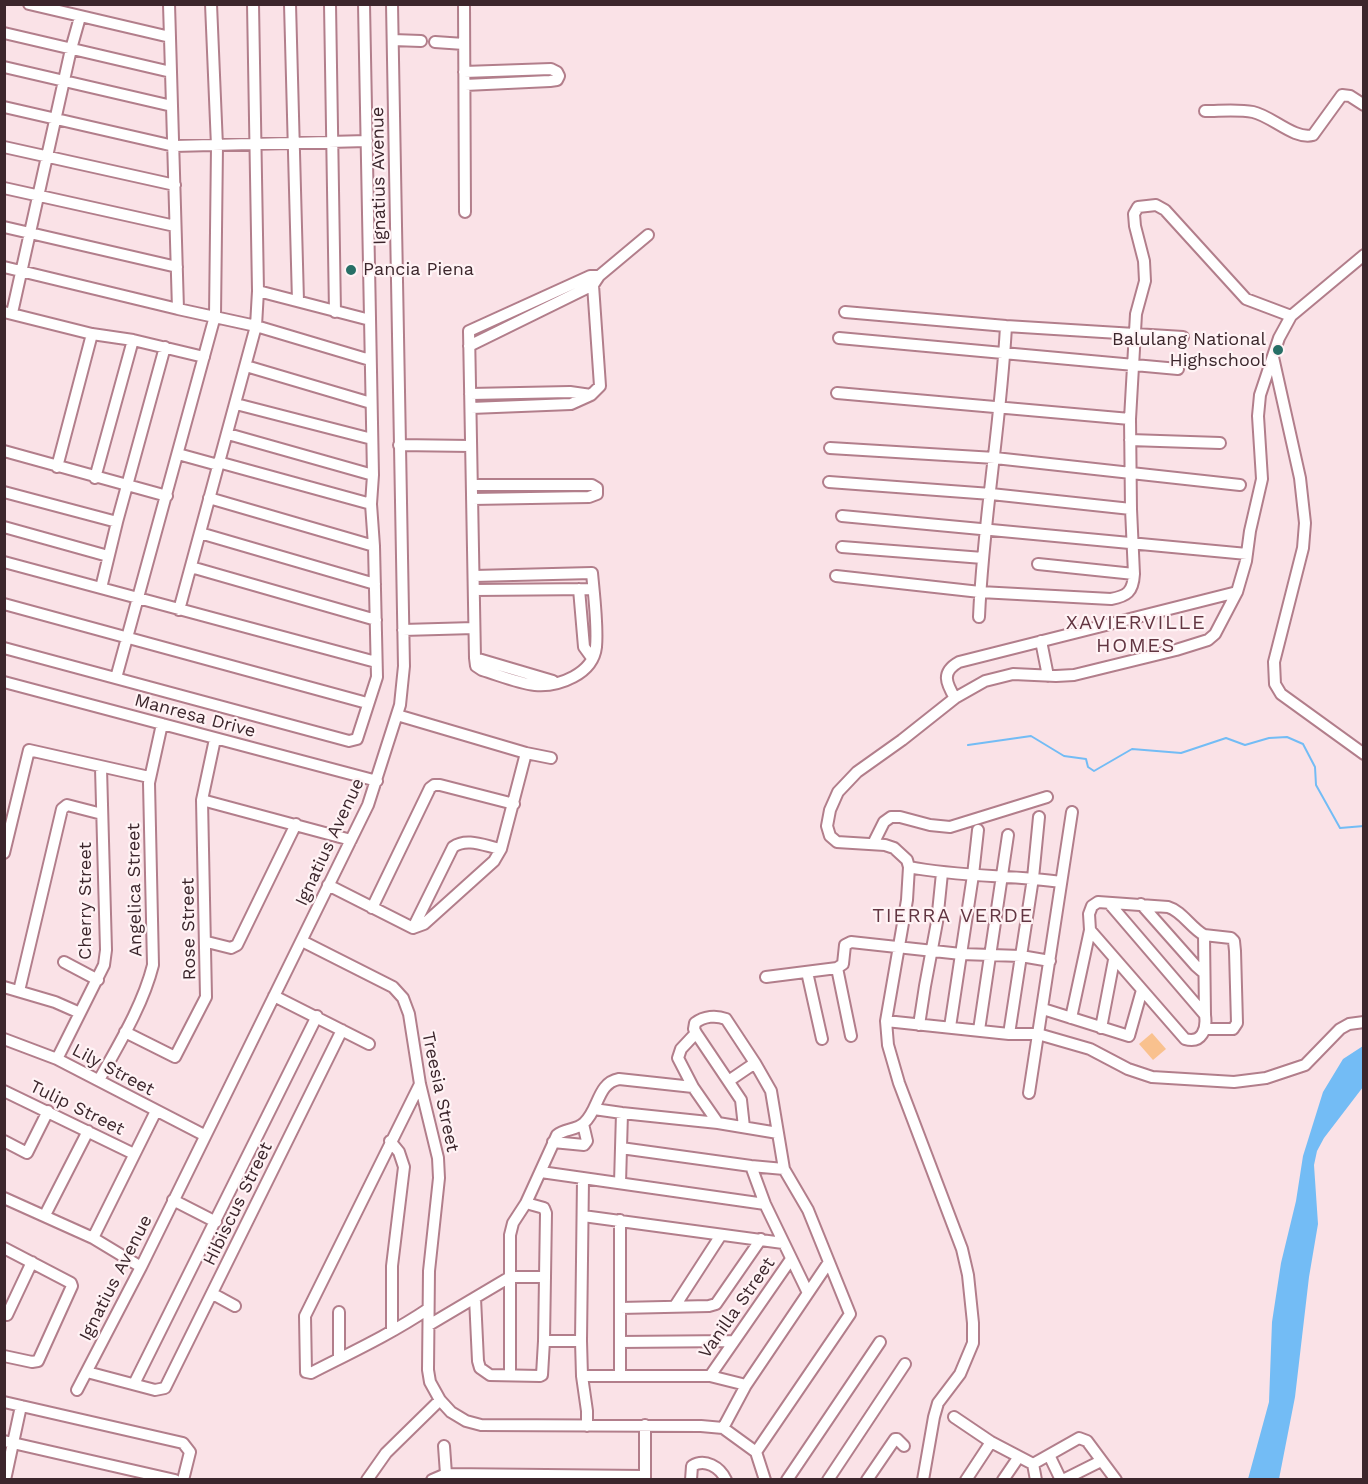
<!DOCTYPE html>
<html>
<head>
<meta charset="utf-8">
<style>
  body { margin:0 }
  #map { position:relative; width:1368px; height:1484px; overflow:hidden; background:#fae2e7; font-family:"Work Sans",sans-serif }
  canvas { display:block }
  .frame { position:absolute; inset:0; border:6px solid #3c262c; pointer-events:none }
</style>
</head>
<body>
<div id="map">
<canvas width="1368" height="1484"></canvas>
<div class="frame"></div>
</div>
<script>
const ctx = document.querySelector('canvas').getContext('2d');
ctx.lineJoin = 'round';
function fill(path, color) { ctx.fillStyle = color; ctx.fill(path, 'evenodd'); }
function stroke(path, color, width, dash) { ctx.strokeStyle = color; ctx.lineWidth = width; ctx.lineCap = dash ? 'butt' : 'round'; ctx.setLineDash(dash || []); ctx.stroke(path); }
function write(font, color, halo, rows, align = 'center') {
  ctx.font = font + ' "Work Sans",sans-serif'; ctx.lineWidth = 4.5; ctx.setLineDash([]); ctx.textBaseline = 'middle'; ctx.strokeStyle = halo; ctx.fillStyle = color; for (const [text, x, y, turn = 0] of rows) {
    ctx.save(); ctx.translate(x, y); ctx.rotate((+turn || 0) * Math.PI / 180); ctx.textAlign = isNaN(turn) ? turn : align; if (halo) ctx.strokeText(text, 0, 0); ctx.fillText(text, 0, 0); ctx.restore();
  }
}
fill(new Path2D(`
  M1152,1033l14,16 -13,11 -14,-16z`), '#f9c18e');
fill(new Path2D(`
  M1363,1046v41l-39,51 -7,13 -3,14 4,59 -9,53 -14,120 -16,82h-31l21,-77 3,-80 9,-59 15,-62 7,-45 20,-64 20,-33z`), '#73bcf5');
stroke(new Path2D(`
  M968,745l63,-9 33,20 22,3 2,8 6,4 38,-22 49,4 45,-15 19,7 24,-7 18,-1 16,7 12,23 1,18 24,43 24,-2`), '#73bcf5', 2);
const minor = new Path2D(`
  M29,4l141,33
  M169,4l9,305
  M290,4l8,297
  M330,4l5,308
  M464,4l1,208
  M4,33l167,39
  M393,40l28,1
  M435,42l29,2
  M4,67l168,39
  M464,72l87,-3 6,3 2,4 -2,4 -7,1 -85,4
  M4,107l170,39 193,-5
  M1205,111c15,0 33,-2 48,1 19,4 41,28 60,23l29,-40 8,1 14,9
  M4,147l171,38
  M4,188l171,38
  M4,227l173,40
  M4,267l174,42 78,17 114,34
  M258,291l112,29
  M4,312l88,22 41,6 71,17
  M845,312l161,14 177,11
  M12,313l59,-264 9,-32
  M839,338l339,31
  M469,346l124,-61 6,-9 49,-41
  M1273,357l27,121 5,45 -2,25 -29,114 1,22 6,10 83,60
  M246,366l125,37
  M837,393l293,26
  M470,394l100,-2 21,3
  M236,404l136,35
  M471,408l100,-4 20,-9 9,-9 -7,-101
  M228,434l145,41
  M1130,440l90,3
  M399,445l72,1
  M830,448l165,10 245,27
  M4,451l163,45
  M178,454l40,11
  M218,462l153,42
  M57,467l35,-133
  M95,478l38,-138
  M829,482l162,12 140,15
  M472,485h120l5,3v6l-8,3 -117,2
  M4,492l113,30
  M209,498l165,48
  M842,516l405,38
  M4,527l104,29
  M200,533l175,51
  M842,547l141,11
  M4,562l372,100
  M1038,564l96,10
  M191,567l185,53
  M474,576l118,-3c2,22 6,53 4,74 -3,27 -37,40 -61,38 -17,-2 -36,-10 -53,-15l-6,-4 -1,-8 -6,-327 121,-55h9
  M836,576l144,16 131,7c16,-3 22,-7 23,-25l-3,-65 -1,-90 6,-105 9,-33 -1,-20 -9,-35 -1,-12 4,-7 18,-2 9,5 81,89 45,17
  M101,588l16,-66 48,-175
  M579,589l5,58 8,11
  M474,590l119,-1
  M4,604l363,99
  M179,610l77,-284 2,-35 -5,-287
  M979,617c4,-97 22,-193 27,-291
  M403,630l71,-2
  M1041,641l7,35
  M4,648l345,93 8,-2 20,-62 -3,-131 -3,-42 2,-29 -9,-471
  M475,658l78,23
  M116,678l99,-362 2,-170 -6,-142
  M4,682l373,99
  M955,698c-9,-15 -14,-26 4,-36l278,-70
  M397,715l129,38 25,5
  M202,800l149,40
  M873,844l11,-22 7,-5h9l30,8 20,2 97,-30
  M4,853l25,-103 120,27
  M909,867c51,10 101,8 152,15
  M328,885l85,43
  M1141,904l55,62 8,7
  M372,908l58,-120 4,-3h6l74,19
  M413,928l11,-4 70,-63 7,-12 25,-96
  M413,928l40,-81c14,-10 32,-1 48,2
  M1090,930l95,109c17,5 22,-10 20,-24l-96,-112
  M302,941l91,46 10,11 6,16 11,70 18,74 1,20 -10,93 -1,99 2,12 10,18 11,12 15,9 15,4 220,1 22,2 33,24 9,28
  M207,942l24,6 6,-3 59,-121
  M64,962l34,18
  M837,968l14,68
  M807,972l15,67
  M766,977l71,-9 6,-4 2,-19 6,-3 110,12 60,2 29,5
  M4,987l51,15 25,11
  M19,991l43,-182 5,-4 35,9
  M274,996l95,48
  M1043,1009l86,27 13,-46
  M1205,1015l-1,-80 27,3 3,3 1,10 2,72 -4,6h-27
  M1071,1018l19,-88 -1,-16 3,-8 6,-4 70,5c14,4 23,21 36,28
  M886,1021l123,13h29l52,15 38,20 24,8 82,5 32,-4 39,-13 35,-36 9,-5 15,-2
  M919,1025l6,-39 12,-64 5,-49
  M950,1027l23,-152 5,-45
  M1101,1028l13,-68
  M979,1030l29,-195
  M125,1032l50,25 31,-60 -4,-197 13,-61
  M696,1033l45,67 3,27
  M1009,1034l24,-156 6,-61
  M4,1039l53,20 147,76
  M57,1059l47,-94 2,-15 -5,-182
  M99,1080c20,-36 44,-75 54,-115l-4,-182 13,-59
  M730,1080l25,-17
  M420,1084l-115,232 1,56 5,1c39,-20 80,-39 117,-64
  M4,1091l130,63
  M1029,1093l43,-281
  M594,1109l28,4 96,10 60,10
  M718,1123l-25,-36 -15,-29 3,-9 15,-16 -2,-4 1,-6c9,-7 21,-8 31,-4l29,44 16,28 13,78 24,41 21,52
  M4,1141l23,12 21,-42
  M390,1141l9,11 5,15 -12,99v65
  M553,1142l31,3 3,-4 -4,-17
  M621,1148l130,18 33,3
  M751,1166l14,38 43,89
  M541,1172l224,32
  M583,1179l-2,162 1,35 5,35v15
  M620,1183l2,-70
  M4,1198l89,40 48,29
  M173,1200l43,22
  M526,1203l31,-68c7,-6 20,-5 27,-12 15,-13 13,-40 35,-44l74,8
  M45,1215l43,-84
  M583,1216l200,27
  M93,1238l63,-127
  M4,1248l67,35 1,3 -34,75 -6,1 -28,-6
  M213,1294l22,12
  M475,1298l3,63 2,7 10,7 50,1 2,-1 2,-34 2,-128 -2,-5 -18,-5 -13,20 -3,12v140
  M675,1306l46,-71
  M620,1308l89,-2 7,-2 45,-65
  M339,1312v46
  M7,1315l25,-53
  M429,1325l81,-48h35
  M544,1341h37
  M620,1342l113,-1
  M87,1372l68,18 10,-2 177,-358
  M582,1376h128l36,9
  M620,1376v-156
  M710,1376l81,-117
  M134,1384l183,-368
  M77,1390l64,-123 227,-462 32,-100 4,-39 -12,-662
  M4,1402l179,41 7,9 -7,28
  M954,1417l37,25 42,22
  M723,1428l23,-43 83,-123 21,52 -94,138
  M4,1441l171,39
  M444,1446l2,28
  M1049,1455l12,25
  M1033,1464l46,-26 8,3 29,39
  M1033,1464l3,16
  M5,1480l16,-74
  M367,1480l19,-27 54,-53
  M432,1480l14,-6 199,2
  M645,1480v-55
  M691,1480l1,-14c13,-8 28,1 34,14
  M787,1480l93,-138
  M828,1480l77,-116
  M867,1480l28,-41h2l7,7
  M923,1480l11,-63 4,-14 22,-29 13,-31v-20l-5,-48 -6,-26 -63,-166 -11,-38 -2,-24 21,-121 2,-33 -2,-7 -13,-12 -9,-3 -48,-3 -7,-6 -3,-10 3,-16 8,-18 19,-20 45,-32 53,-42 30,-17 28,-7 43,2 18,-1 102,-25 32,-10 7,-6 22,-42 9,-31 4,-30 12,-52 -4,-63 2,-21 19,-57 12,-22 73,-61
  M966,1480l25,-38
  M1003,1480l15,-22
  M1063,1480l38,-19`);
stroke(minor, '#b27e8b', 14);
stroke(minor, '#fff', 10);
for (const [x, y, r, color] of [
  [351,270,6,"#276f66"],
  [1278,350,6,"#276f66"]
]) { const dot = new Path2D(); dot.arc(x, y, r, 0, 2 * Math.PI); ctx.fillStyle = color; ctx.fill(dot); stroke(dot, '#fff3f5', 2); }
write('18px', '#3c262c', '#fff3f5', [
  ["Ignatius Avenue",379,176,-91],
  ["Manresa Drive",195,716,15],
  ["Ignatius Avenue",330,842,-65],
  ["Angelica Street",135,890,-91],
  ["Cherry Street",86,901,-90],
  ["Rose Street",189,929,-91],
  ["Lily Street",113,1070,28],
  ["Treesia Street",440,1092,78],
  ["Tulip Street",77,1108,26],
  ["Hibiscus Street",238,1204,-64],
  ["Ignatius Avenue",116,1278,-63],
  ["Vanilla Street",737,1308,-55]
]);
write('18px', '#3c262c', '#fff3f5', [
  ["Pancia Piena",363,270],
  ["Balulang National",1266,340,"right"],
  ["Highschool",1266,361,"right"]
], 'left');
ctx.letterSpacing = '1.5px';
write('20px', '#623541', '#fff3f5', [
  ["XAVIERVILLE",1136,623],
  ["HOMES",1136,646],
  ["TIERRA VERDE",953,916]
]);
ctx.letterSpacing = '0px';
</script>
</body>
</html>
